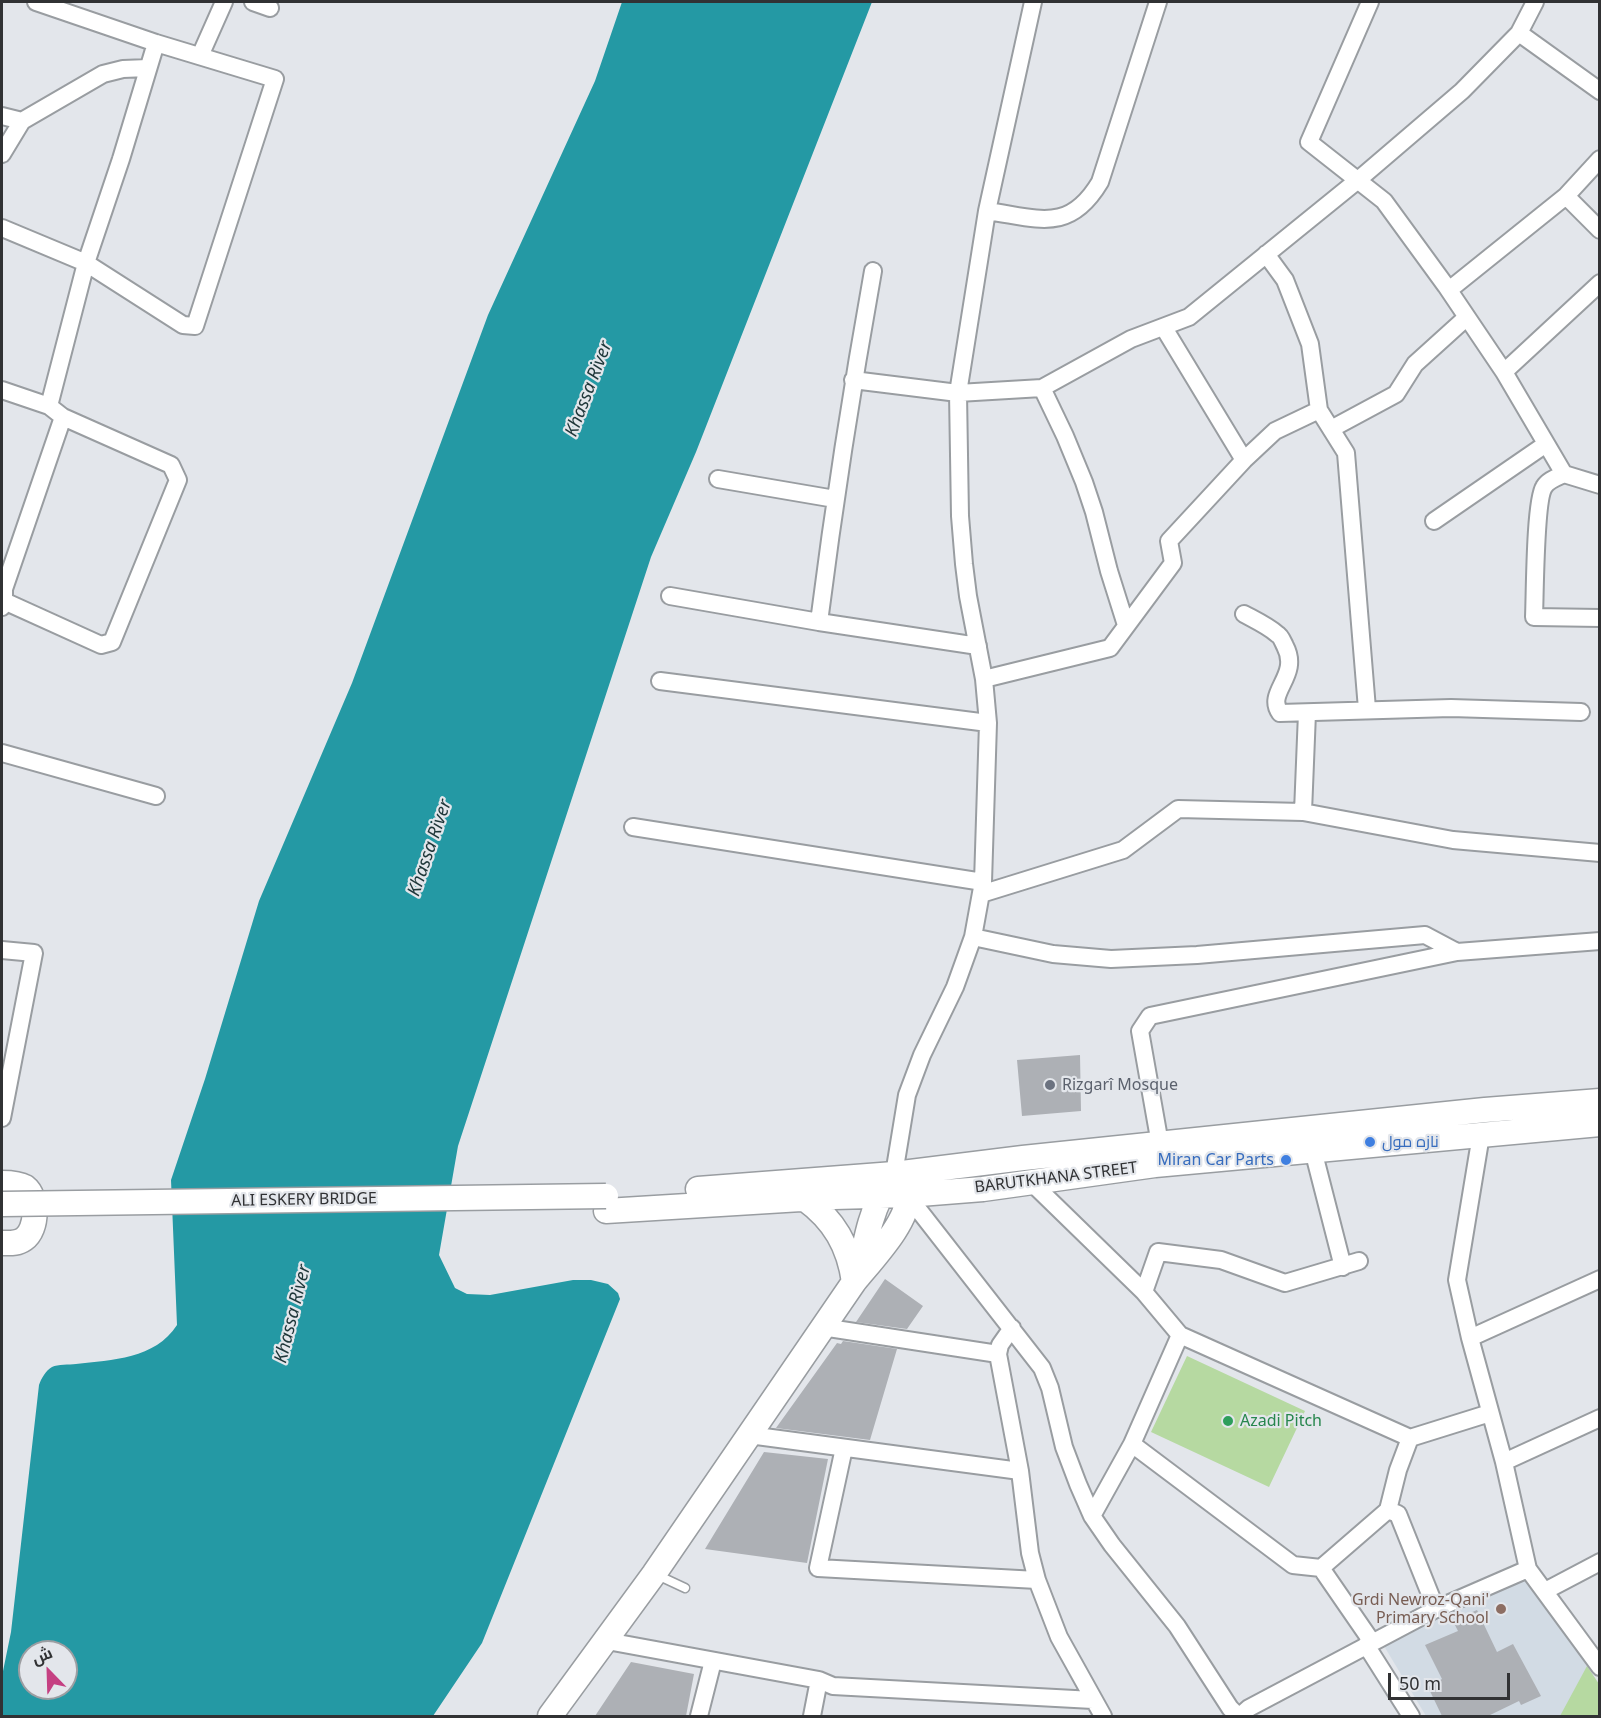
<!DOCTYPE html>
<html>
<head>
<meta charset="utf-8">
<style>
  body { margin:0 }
  #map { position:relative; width:1601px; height:1718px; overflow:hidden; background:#e3e6eb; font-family:"Noto Sans",Cairo,sans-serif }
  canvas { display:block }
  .frame { position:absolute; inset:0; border:3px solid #313234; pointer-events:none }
  .north { position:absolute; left:18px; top:1640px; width:60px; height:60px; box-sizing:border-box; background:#e3e6eb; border:2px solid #9c9ea2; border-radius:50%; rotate:337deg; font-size:16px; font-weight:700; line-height:24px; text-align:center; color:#313234 }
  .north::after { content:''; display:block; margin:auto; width:21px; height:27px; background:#c54082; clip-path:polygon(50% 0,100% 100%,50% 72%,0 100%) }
  .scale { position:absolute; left:1388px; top:1673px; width:122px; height:27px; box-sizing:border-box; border:3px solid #313234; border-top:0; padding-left:8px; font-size:18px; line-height:21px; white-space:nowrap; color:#313234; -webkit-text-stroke:4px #e3e6eb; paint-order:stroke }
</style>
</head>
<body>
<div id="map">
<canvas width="1601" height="1718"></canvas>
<div class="frame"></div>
<div class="north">ش</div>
<div class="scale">50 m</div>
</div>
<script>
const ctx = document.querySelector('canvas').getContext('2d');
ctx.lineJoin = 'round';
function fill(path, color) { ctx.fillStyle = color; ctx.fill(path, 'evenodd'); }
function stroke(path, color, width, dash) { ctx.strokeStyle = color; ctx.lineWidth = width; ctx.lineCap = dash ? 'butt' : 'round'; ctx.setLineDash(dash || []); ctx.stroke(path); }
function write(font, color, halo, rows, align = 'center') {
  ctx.font = font + ' "Noto Sans",Cairo,sans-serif'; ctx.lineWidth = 4.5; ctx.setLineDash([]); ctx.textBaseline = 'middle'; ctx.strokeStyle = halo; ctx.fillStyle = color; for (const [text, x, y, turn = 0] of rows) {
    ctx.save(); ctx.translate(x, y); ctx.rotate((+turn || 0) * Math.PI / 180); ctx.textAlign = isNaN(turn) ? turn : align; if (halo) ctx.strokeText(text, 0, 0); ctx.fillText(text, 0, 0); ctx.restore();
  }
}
fill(new Path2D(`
  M1524,1573l75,111v32h-173l-42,-70z`), '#d2dbe4');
fill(new Path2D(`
  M1187,1356l118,55 -36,76 -118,-55z
  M1587,1666l12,18v32h-39z`), '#b6d9a1');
fill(new Path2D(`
  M622,2h250l-176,450 -45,105 -193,589 -19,109 16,33 12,6 23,1 83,-15h18l17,4 10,9 2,6 -138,344 -49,73h-431v-40l9,-44 28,-247c2,-6 7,-15 13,-18 6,-3 17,-2 24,-3 36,-4 79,-5 101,-39l-6,-145 34,-101 54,-178 93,-218 136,-368 107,-234zM30,1652h36v36h-36z`), '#2499a4');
fill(new Path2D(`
  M1080,1055l1,56 -59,5 -5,-56z
  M885,1279l38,27 -16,23 -51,-7z
  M843,1341l54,8 -27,91 -94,-12 61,-85 4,1z
  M764,1452l64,7 -21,104 -102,-14z
  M1477,1610l20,42 16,-8 28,52 -20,9 -2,-4 -31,15h-46l-14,-29 14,-8 -17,-34 33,-14 -3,-6 9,-4 -3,-4z
  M631,1662l63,12 -8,42h-91z`), '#adb0b5');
const lane = new Path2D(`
  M655,1574l30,14`);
const street = new Path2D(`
  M36,2l120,41 119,36 -80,247 -12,-1 -97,-62 -37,143
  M253,2l17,6
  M1370,2l-61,140 75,59 62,85 58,86 60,102
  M1519,33l81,58
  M200,56l24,-54
  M2,116l20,5 81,-47 20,-5 25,-1
  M2,154l20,-33
  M1566,196l34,34
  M987,211c51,7 82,23 113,-29l58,-180
  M2,228l84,35 35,-104 35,-116
  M1266,254l19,26 25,64 9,66 27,43 21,256
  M1449,290l117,-94 34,-37
  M1504,372l96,-89
  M853,380l105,13 84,-5 89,-49 58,-22 169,-137 104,-89 57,-58 16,-31
  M1042,388l23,48 19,46 10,30 15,59 17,54
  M2,390l47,16 14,11 108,48 7,15 -66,162 -11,3 -97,-44
  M1331,429l65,-35 19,-30 52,-47
  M1244,460l31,-29 44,-21
  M718,479l117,20
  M1600,485l-36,-11c-6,3 -16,6 -20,13 -9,14 -9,107 -10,130l66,1
  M1434,521l112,-77
  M670,596l149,26 159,24
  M2,607l2,-6v-12l59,-172
  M1244,614c11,6 24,12 33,20 4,2 6,8 8,12 16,30 -20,46 -5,67l171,-5 130,4
  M819,622c15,-118 33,-234 54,-351
  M984,679l126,-31 63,-85 -4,-22 75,-81 -80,-132
  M660,681l328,42
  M2,753l154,43
  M1303,812l4,-99
  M633,827l350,55
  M981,894l142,-44 55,-41 125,3 150,28 147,13
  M973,937l80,17 58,5 86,-4 228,-20 32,17
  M2,950l32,3 -32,165
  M1481,1135l-24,145 13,58 34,124 24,107 72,98
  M1160,1144l-20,-113 10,-15 307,-64 143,-11
  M1313,1150l30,117
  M894,1174l13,-79 15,-40 33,-68 18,-50 10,-55 5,-159 -4,-44 -16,-83 -4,-32 -4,-48 -2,-123 29,-182 46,-209
  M1031,1182l113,110 36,43 230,103 80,-25
  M907,1195l135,173 8,20 14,59 14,37 14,32 20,29 65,81 53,82 8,8
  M1144,1292l14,-40 63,8 64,23 74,-22
  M822,1327l176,27
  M1012,1328l-12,17 -2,9 22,117 10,82 7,27 22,57 44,79
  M1470,1338l130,-59
  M749,1435l271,36
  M1132,1444l161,121 28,3 67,-58 10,4 38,95
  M844,1448l-26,120 219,12
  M1504,1462l96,-44
  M1388,1510l10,-40 12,-32
  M1092,1516l40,-72 48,-109
  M1321,1568l51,74
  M1545,1591l55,-29
  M607,1641l212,39 14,6 260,14
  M1366,1645l45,71
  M699,1716l14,-55
  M812,1716l7,-36
  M1240,1716l9,-8 187,-99 92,-40`);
const secondary = new Path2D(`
  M2,1183c7,0 16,0 23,4 13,10 13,42 -1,52 -7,5 -14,4 -22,4
  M698,1189l196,-15 129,-16 462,-48 115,-9
  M805,1199c29,21 44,47 49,83
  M606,1211l228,-14 73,-2 76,-6 172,-24 445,-41
  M550,1716l104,-142 200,-292c15,-19 58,-63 53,-88 -2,-8 -8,-15 -13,-20 -22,28 -29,67 -35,102`);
stroke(lane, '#999da1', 11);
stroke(street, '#999da1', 20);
stroke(secondary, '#999da1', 27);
stroke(lane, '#fff', 8);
stroke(street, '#fff', 16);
stroke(secondary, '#fff', 24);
const secondaryBridge = new Path2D(`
  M2,1204l604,-8`);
stroke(secondaryBridge, '#999da1', 27, []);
stroke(secondaryBridge, '#fff', 24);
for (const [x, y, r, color] of [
  [1050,1085,6,"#6b7280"],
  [1370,1142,6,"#3f7fe0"],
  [1286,1160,6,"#3f7fe0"],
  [1228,1421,6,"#2e9e5b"],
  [1501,1609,6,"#8d6e63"]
]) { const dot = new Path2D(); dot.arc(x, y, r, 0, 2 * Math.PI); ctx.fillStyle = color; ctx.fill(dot); stroke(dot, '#e3e6eb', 2); }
write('16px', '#5b616d', '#e3e6eb', [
  ["Rizgarî Mosque",1062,1085]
], 'left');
write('16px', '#366cbe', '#e3e6eb', [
  ["نازه مول",1382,1142],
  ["Miran Car Parts",1274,1160,"right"]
], 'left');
write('16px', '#313234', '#e3e6eb', [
  ["BARUTKHANA STREET",1056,1178,-7],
  ["ALI ESKERY BRIDGE",304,1200,-1]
]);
write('16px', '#27864d', '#e3e6eb', [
  ["Azadi Pitch",1240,1421]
], 'left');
write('16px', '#785e54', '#e3e6eb', [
  ["Grdi Newroz-Qani'",1489,1600],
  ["Primary School",1489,1618]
], 'right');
write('italic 18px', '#1e3639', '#e3e6eb', [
  ["Khassa River",589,389,-69],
  ["Khassa River",430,848,-71],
  ["Khassa River",293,1314,-76]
]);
</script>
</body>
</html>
